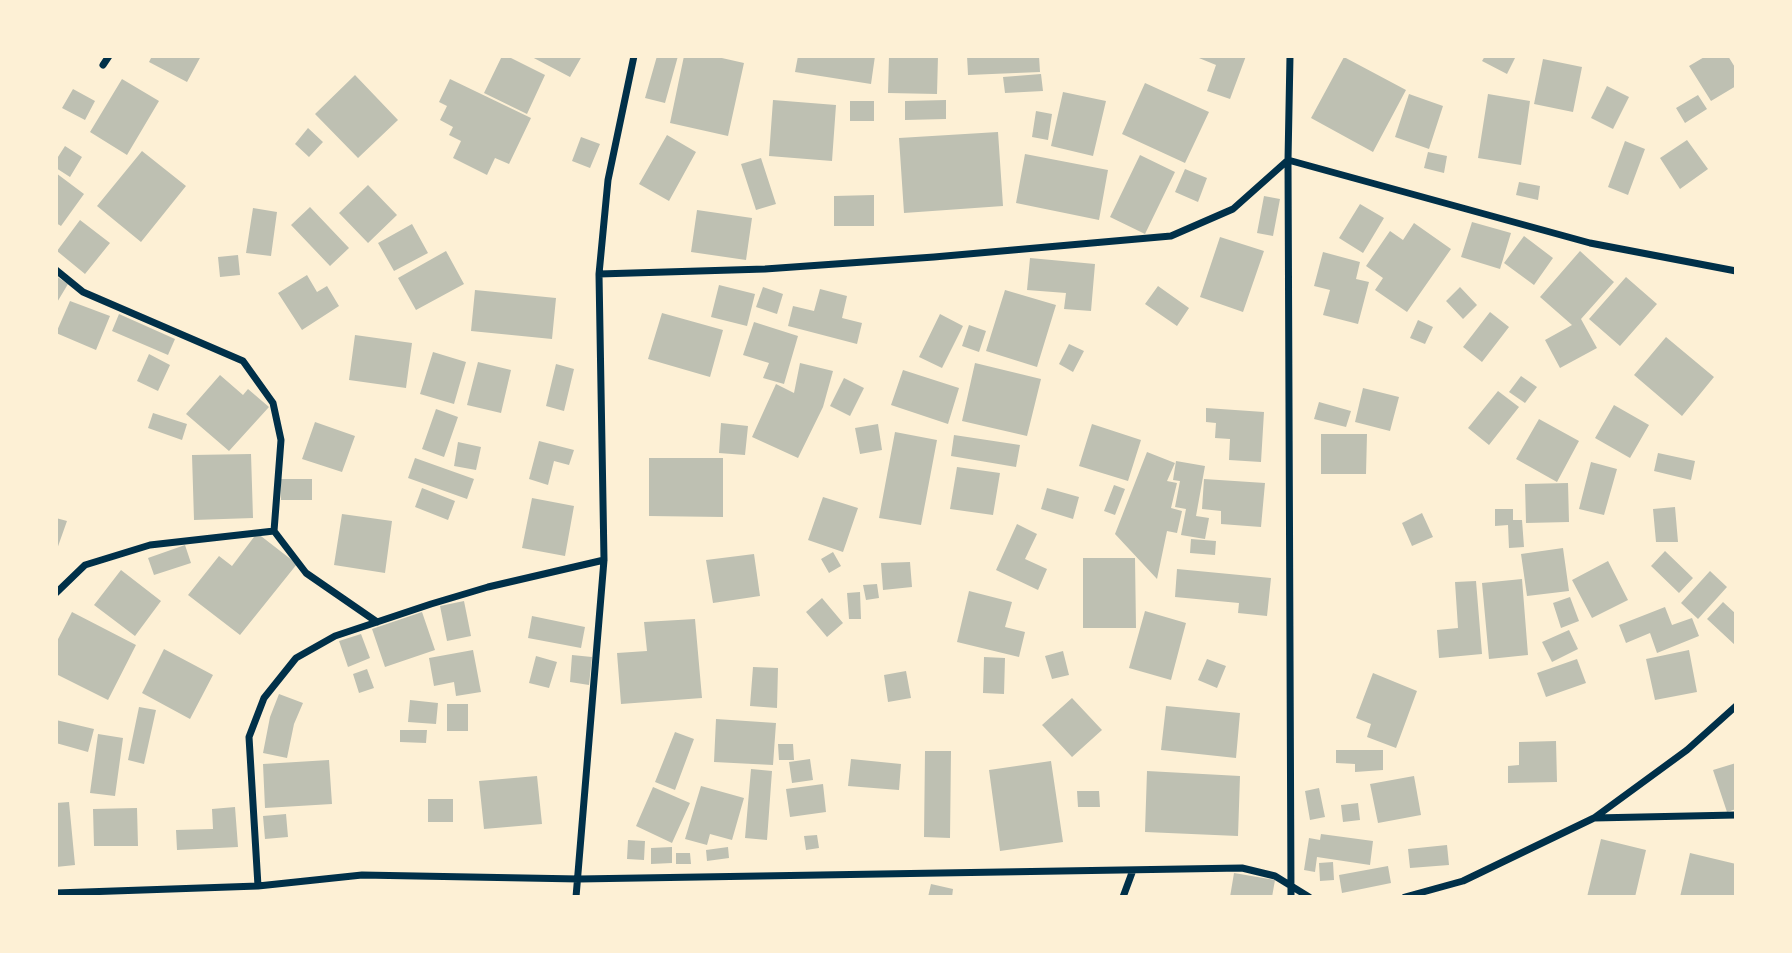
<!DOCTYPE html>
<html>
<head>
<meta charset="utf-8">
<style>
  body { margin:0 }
  #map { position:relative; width:1792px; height:953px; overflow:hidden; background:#fdf0d5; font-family:"Nunito Sans",sans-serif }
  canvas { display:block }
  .frame { position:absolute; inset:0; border:58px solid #fdf0d5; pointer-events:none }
</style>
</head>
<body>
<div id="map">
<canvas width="1792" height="953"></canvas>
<div class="frame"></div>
</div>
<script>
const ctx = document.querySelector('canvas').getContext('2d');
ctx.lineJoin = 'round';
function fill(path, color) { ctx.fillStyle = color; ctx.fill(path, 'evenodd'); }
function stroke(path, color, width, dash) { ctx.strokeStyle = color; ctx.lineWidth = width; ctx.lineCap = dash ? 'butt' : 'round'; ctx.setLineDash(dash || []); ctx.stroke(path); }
fill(new Path2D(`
  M152,56h49l-14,26 -38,-20z
  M502,56h5l38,19 -18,39 -43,-21z
  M530,56h52l-12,21z
  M657,56h21l-13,47 -20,-5z
  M684,56h29l31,7 -16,73 -58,-13z
  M798,56h77l-4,28 -76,-12z
  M889,56h49l-1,38 -49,-1z
  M967,56h72l1,16 -72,3z
  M1194,56h52l-16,43 -23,-8 9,-26z
  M1485,56h31l-9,18 -25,-13z
  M1706,56h22l8,13v17l-25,15 -22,-35z
  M1344,57l62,33 -33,62 -62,-34z
  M1543,59l39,8 -9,45 -39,-8z
  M1041,74l2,17 -38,2 -2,-16z
  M355,75l43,45 -40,38 -43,-44z
  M122,79l37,22 -32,54 -37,-23z
  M450,79l81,39 -22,46 -14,-6 -8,17 -34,-17 8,-17 -12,-6 4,-8 -13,-7 7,-14 -8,-4z
  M1145,83l64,29 -24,51 -63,-29z
  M1607,86l22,11 -16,32 -22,-11z
  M73,89l22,12 -10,19 -23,-12z
  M1063,92l43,9 -13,55 -42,-10z
  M1409,94l34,12 -14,43 -34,-12z
  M1488,94l42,7 -9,64 -43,-7z
  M1698,95l9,14 -22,14 -9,-15z
  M773,100l63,5 -4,56 -63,-5z
  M946,100v19l-41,1v-19z
  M850,101h24v20h-24z
  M1036,111l16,3 -4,26 -16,-3z
  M308,128l15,14 -14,15 -14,-13z
  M998,132l5,74 -99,7 -5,-75z
  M667,135l29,17 -27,49 -30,-17z
  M581,137l19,7 -10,24 -18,-7z
  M1687,140l21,29 -28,20 -20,-31z
  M1625,141l20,8 -17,46 -20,-8z
  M65,146l17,11 -12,20 -14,-9v-8z
  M142,151l44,35 -45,56 -44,-36z
  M1428,152l19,4 -3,17 -20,-5z
  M1025,154l83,16 -9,50 -83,-17z
  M1140,155l35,17 -30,62 -35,-17z
  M761,158l15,46 -20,6 -15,-46z
  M1185,169l22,9 -9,24 -23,-10z
  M56,173l28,21 -23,32 -5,-3z
  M1519,182l21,4 -2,14 -22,-5z
  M368,185l29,30 -29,28 -29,-30z
  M874,195v31h-40v-30z
  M1264,196l16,3 -7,37 -16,-3z
  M1360,204l24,14 -21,35 -24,-15z
  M310,207l39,41 -19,18 -39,-41z
  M253,208l24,4 -6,44 -25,-3z
  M697,210l55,8 -6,42 -55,-8z
  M80,220l30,23 -25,31 -28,-23z
  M1472,222l39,11 -11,36 -39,-12z
  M1414,223l37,26 -44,63 -32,-22 8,-12 -17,-12 24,-35 13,9z
  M412,224l16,29 -34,18 -16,-28z
  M1524,236l29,22 -19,27 -30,-22z
  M1220,237l44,14 -21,61 -43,-15z
  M446,251l18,33 -48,26 -18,-32z
  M1580,251l34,31 -33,37 16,29 -37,20 -15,-28 27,-15 -32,-28z
  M1323,252l37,10 -4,17 13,3 -11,42 -35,-9 7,-25 -16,-4z
  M238,255l2,20 -20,2 -2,-20z
  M1030,258l65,6 -4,47 -27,-2 2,-16 -39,-3z
  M307,275l10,17 10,-6 12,20 -37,24 -24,-37z
  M56,276l12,8 -12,20z
  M1626,277l31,27 -37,42 -31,-27z
  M719,285l36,9 -8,32 -36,-9z
  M1158,286l31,22 -12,18 -32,-22z
  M763,287l20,7 -6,20 -21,-7z
  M1460,287l17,18 -14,14 -17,-18z
  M820,289l27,7 -5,22 20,5 -5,21 -69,-18 5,-20 21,5z
  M475,290l81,8 -4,41 -81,-8z
  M1005,290l51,15 -19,62 -51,-16z
  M70,301l40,15 -14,34 -40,-17z
  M1490,312l19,15 -27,35 -19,-15z
  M662,313l61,17 -13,47 -62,-18z
  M119,314l56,25 -7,16 -56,-24z
  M940,314l23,12 -21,42 -23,-11z
  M1418,320l15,7 -8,17 -15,-6z
  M754,322l44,14 -14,48 -21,-6 6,-15 -26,-8z
  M969,325l17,6 -7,21 -17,-6z
  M355,335l57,8 -6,45 -57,-8z
  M1666,337l48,40 -32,39 -48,-41z
  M1069,344l15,7 -11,21 -14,-8z
  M433,352l33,10 -12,42 -34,-10z
  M149,354l21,11 -12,26 -21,-10z
  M478,362l33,8 -10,43 -34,-8z
  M800,363l33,8 -10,36 -25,51 -46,-21 24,-53 18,9z
  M975,363l66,16 -14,57 -65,-15z
  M556,364l18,5 -10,42 -18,-5z
  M903,370l56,18 -11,36 -57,-19z
  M220,375l23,20 5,-6 21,18 -40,44 -43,-37z
  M1521,376l16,11 -12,16 -16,-11z
  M844,378l20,10 -14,28 -20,-10z
  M1363,388l36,9 -9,34 -35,-9z
  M1498,391l21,16 -30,38 -21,-17z
  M1319,402l32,9 -5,16 -32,-8z
  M1614,405l35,20 -19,33 -35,-20z
  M1206,408l58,4 -3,50 -32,-2 1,-21 -15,-1 1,-15 -10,-1z
  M436,409l22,8 -14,40 -22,-8z
  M153,413l34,11 -5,16 -34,-12z
  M1539,419l40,22 -22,41 -41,-23z
  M315,422l40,14 -13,36 -40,-13z
  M721,423l27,3 -3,29 -26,-2z
  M878,424l4,26 -22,4 -5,-26z
  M1092,424l49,16 -13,41 -49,-15z
  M895,432l42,8 -16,85 -42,-7z
  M1321,434h46l-1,40h-45z
  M954,435l66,10 -4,22 -65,-11z
  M539,441l35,9 -5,15 -15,-4 -6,24 -19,-6z
  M458,442l23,5 -5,23 -22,-4z
  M1147,452l28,11 -8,18 10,2 -6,25 11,3 -5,22 -10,-2 -10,48 -42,-45z
  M1658,453l37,8 -4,19 -37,-9z
  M251,454l2,64 -59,2 -2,-65z
  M415,458l59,21 -7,20 -59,-21z
  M649,458h74v59l-74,-1z
  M1176,461l29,5 -9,50 13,2 -4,21 -24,-4 5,-26 -11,-2 5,-26 -7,-1z
  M1591,462l26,7 -13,46 -25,-6z
  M957,467l43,6 -7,42 -43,-6z
  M281,479h31v21h-31z
  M1204,479l61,4 -4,44 -40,-3v-13l-19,-2z
  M1568,483l1,39 -43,1 -1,-39z
  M1114,485l11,4 -10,26 -11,-4z
  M422,488l33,13 -7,19 -33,-13z
  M1047,488l32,9 -6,22 -32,-10z
  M823,497l35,11 -15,44 -35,-12z
  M532,498l42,8 -9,50 -43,-8z
  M1675,507l3,35h-22l-3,-33z
  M1495,509h18v11h9l2,27 -15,1 -1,-23 -13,1z
  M1422,513l11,24 -21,9 -10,-23z
  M342,514l50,7 -7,52 -51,-8z
  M56,518l11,3 -11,31z
  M1017,524l20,10 -12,25 22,10 -9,21 -42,-20z
  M257,533l40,31 -57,71 -52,-40 31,-39 13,10z
  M1191,539l25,2 -1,14 -25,-2z
  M185,545l6,18 -37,12 -6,-17z
  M1563,548l6,43 -42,5 -6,-42z
  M1665,551l28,27 -14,15 -28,-27z
  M833,552l8,14 -12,7 -8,-14z
  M754,554l6,42 -47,7 -7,-43z
  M1083,558h52l1,70h-53z
  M1608,561l20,39 -36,18 -20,-38z
  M910,562l2,25 -29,3 -2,-27z
  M1177,569l94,9 -4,38 -29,-3 1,-10 -64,-6z
  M121,570l40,31 -26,35 -41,-31z
  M1710,571l17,16 -29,32 -17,-16z
  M1522,579l6,76 -39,4 -7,-76z
  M1476,581l6,73 -43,4 -2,-28 21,-2 -3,-46z
  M877,584l2,14 -13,2 -3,-15z
  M969,591l43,11 -7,25 20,5 -6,25 -62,-15z
  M860,592l1,27h-12l-2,-26z
  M1570,597l9,24 -18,7 -8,-25z
  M822,598l21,25 -16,14 -21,-25z
  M464,601l7,35 -24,5 -7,-35z
  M1723,602l13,12v32l-29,-27z
  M1665,607l7,18 20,-7 7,18 -42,17 -7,-20 -24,10 -7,-18z
  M1145,611l41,12 -15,57 -42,-12z
  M72,612l64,33 -28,55 -52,-26v-31z
  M422,612l13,38 -50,17 -13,-38z
  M532,616l53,11 -4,21 -53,-10z
  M695,619l7,79 -81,6 -4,-51 30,-2 -3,-29z
  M1569,630l9,19 -26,13 -10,-20z
  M361,634l9,24 -22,9 -9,-26z
  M164,649l49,26 -23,44 -48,-26z
  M473,650l8,42 -25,4 -2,-14 -20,4 -5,-28z
  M1689,650l8,42 -42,8 -9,-41z
  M1063,651l6,24 -17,4 -7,-23z
  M572,655l20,2 -3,28 -19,-3z
  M536,656l21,6 -8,26 -20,-5z
  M984,657l21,1 -1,36 -21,-1z
  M1207,659l19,7 -9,22 -19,-8z
  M1577,659l9,24 -40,14 -9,-24z
  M753,667l25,1 -1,40 -27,-2z
  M367,669l7,19 -15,5 -6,-19z
  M906,671l5,27 -23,4 -4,-27z
  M1373,673l44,18 -21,57 -29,-11 4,-13 -15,-6z
  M279,694l24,9 -9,21 -7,34 -24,-5 7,-36z
  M1072,698l30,32 -30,27 -30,-32z
  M410,700l28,3 -2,21 -28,-2z
  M447,704h21v27h-21z
  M1166,706l74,7 -4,45 -75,-8z
  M139,707l17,3 -12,54 -16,-4z
  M716,719l60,4 -3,42 -59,-3z
  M56,720l38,9 -6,23 -32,-9z
  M400,730h27l-1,13 -26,-1z
  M675,732l19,7 -19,51 -20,-8z
  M98,734l25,4 -8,58 -25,-3z
  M1556,741l1,41 -49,1v-17l11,-1v-23z
  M778,744h15l1,16h-15z
  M1336,750h47v20l-28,2v-8l-19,-1z
  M925,751h26l-1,87 -26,-1z
  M810,759l3,21 -21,3 -3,-21z
  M851,759l50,5 -2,26 -51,-4z
  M329,760l3,44 -67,4 -2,-44z
  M1051,761l12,81 -63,9 -11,-81z
  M1736,763v46l-9,3 -14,-42z
  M751,769l21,2 -5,69 -22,-2z
  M1147,771l93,5 -2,60 -93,-4z
  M537,776l5,48 -58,5 -5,-48z
  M1414,776l7,39 -43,8 -8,-39z
  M823,784l3,28 -36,5 -4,-28z
  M701,786l43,12 -12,42 -22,-6 -3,11 -22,-6z
  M653,787l37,16 -18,40 -36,-17z
  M1319,788l6,29 -15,3 -5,-29z
  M1077,791h22l1,16h-22z
  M428,799h25v23h-25z
  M69,802l6,63 -19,2v-64z
  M1358,803l2,17 -17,2 -2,-17z
  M235,807l3,40 -61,3 -1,-20 37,-1 -1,-20z
  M137,808l1,38h-44l-1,-37z
  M286,814l2,23 -23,2 -2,-23z
  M1321,834l52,7 -3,24 -53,-8 -2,15 -11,-2 5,-32 11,2z
  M817,835l2,13 -13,2 -2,-14z
  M1601,839l45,11 -11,47h-48z
  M628,840l17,1 -1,19 -17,-1z
  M1447,845l2,20 -39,3 -2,-19z
  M672,847v16l-21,1v-16z
  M728,847l1,11 -22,3 -1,-11z
  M676,853h14l1,11h-15z
  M1690,853l46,11v33h-56z
  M1333,862l1,18 -14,1 -1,-18z
  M1388,866l3,17 -49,10 -3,-18z
  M1234,873l41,7 -3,17h-42z
  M931,884l22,5 -1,8h-24z`), '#bec0b2');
stroke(new Path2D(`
  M1290,56l-2,104 3,737
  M103,65l6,-9
  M56,270l27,22 160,69 30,42 8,37 -7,91 32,42 71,49
  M599,274l166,-5 169,-12 237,-21 62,-27 55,-49 302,83 146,28
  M56,593l29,-28 65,-20 124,-14
  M1594,818l142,-3
  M258,886l-9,-149 15,-39 32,-40 39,-22 96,-32 57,-17 116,-27
  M56,893l202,-7 104,-11 217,4 663,-11 33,8 34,21
  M576,897l28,-337 -5,-286 9,-94 26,-124
  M1123,897l10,-27
  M1405,897l58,-16 131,-63 93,-68 49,-44`), '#003049', 7);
</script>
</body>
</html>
